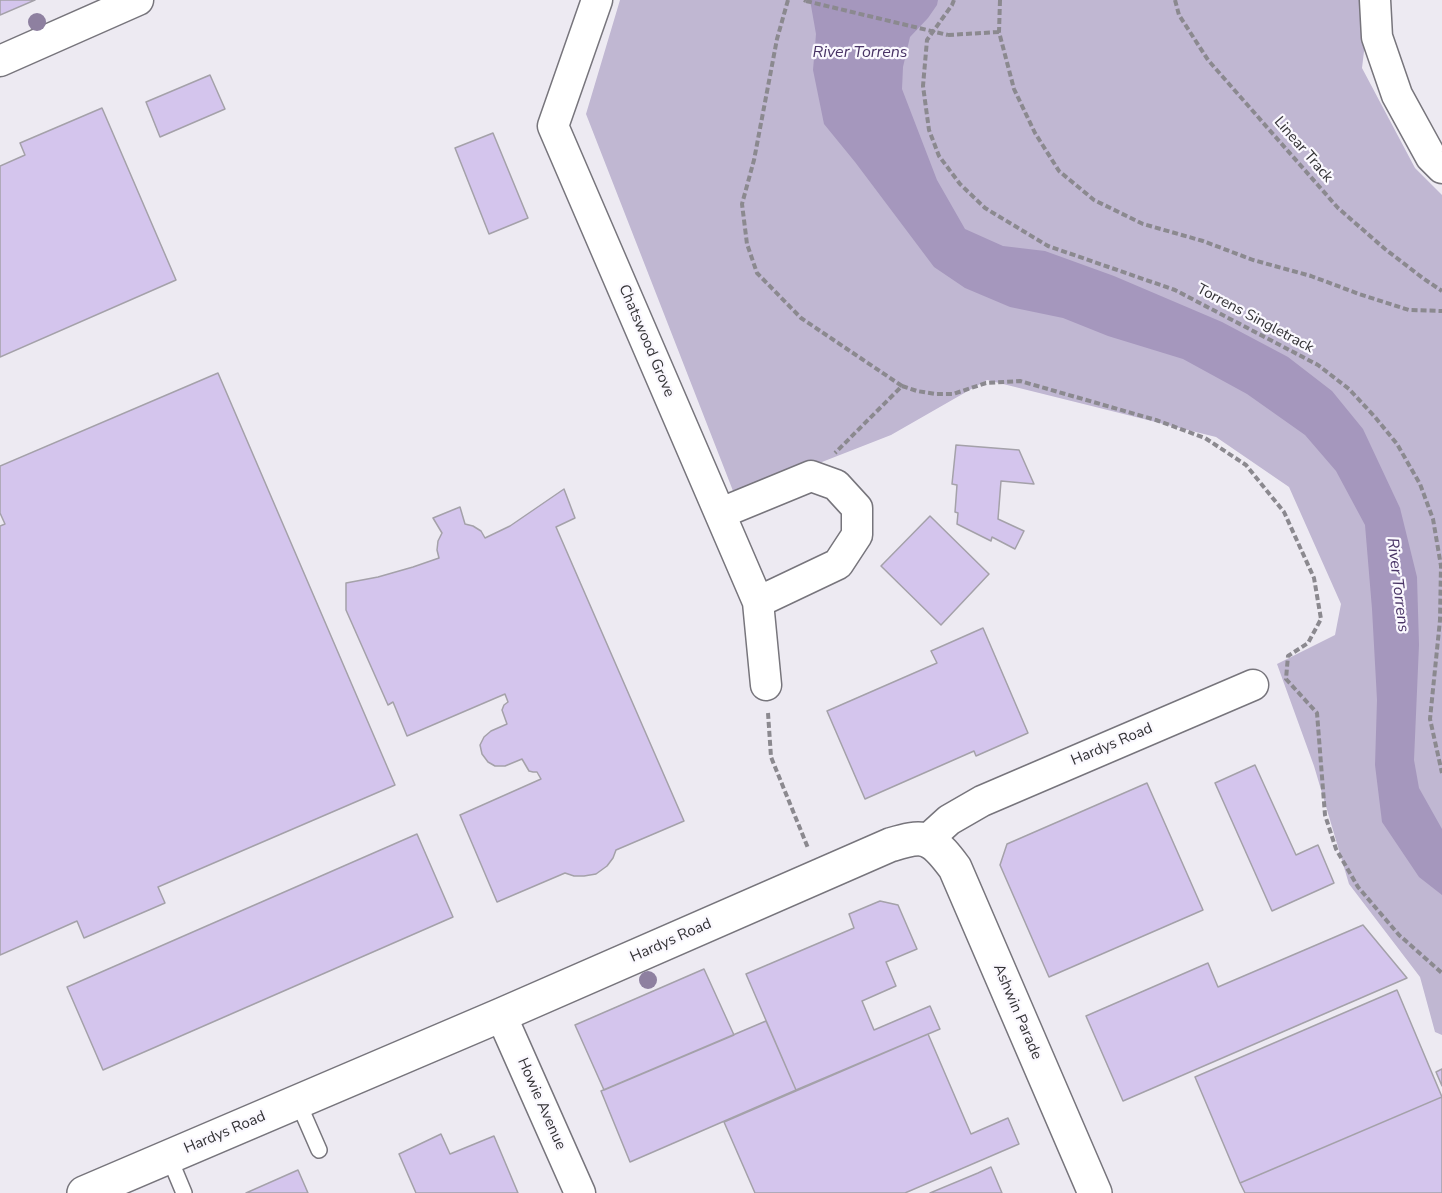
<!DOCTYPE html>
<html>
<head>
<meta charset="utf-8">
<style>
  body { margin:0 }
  canvas { display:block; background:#edeaf2 }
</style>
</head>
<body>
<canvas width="1442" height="1193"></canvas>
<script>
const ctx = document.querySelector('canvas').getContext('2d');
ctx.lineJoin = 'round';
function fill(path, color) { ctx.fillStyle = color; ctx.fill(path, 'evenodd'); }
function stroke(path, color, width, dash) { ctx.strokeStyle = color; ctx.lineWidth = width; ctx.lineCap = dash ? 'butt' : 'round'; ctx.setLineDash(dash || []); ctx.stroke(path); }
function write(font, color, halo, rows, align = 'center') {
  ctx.font = font + ' "Nunito Sans",sans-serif'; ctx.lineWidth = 4.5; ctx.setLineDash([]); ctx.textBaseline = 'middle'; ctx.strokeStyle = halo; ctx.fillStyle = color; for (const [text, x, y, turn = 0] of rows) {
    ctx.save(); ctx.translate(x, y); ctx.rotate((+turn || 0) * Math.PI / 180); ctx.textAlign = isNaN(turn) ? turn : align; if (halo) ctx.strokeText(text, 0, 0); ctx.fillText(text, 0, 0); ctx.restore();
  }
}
fill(new Path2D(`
  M620,0h747l1,18 -6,50 53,100 27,27v840l-7,-3 -15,-55 -71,-93 -35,-118 -37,-102 58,-29 6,-31 -52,-117 -73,-50 -229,-57 -96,55 -156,61 -149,-382z`), '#c0b7d2');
fill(new Path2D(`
  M810,0h128l-1,5 -9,13 -18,19 -7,30 -1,22 35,91 28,49 38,17 42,5 69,25 108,46 66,35 44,34 31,38 37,79 17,69 2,68 -5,115 5,28 23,41v66l-23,-18 -37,-55 -7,-57 2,-65 -5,-91 -7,-84 -29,-54 -31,-36 -58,-41 -64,-35 -75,-23 -45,-18 -53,-11 -45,-19 -31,-21 -79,-105 -31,-38 -11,-54 3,-36z`), '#a597bd');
const building = new Path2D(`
  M0,0h35l-35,15z
  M210,75l15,34 -65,28 -14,-35z
  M102,108l74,172 -176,77v-191l25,-11 -5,-12z
  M493,133l35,85 -39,16 -34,-86z
  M218,373l177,412 -237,102 7,16 -81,35 -7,-17 -77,34v-429l5,-2 -5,-11v-47z
  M956,445l63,5 15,34 -33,-3 -3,38 26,12 -9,18 -23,-12 -1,4 -34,-17 1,-11 -3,-1 2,-27 -5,-1z
  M564,489l11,29 -19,9 128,294 -68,29 -3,8 -6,8 -11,8 -12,2h-10l-9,-3 -68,29 -37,-87 81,-36 -4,-7h-4l-4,-1 -7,-12 -17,7h-10l-7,-4 -6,-8 -2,-9 4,-8 7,-6 16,-7 -5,-14 2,-5 4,-3 -3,-8 -98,42 -14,-34 -5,3 -42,-95v-27l32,-6 35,-10 26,-9 -2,-8 1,-9 4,-8 -9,-15 27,-11 5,17 8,2 8,5 4,7 25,-12z
  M930,516l59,58 -48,51 -60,-59z
  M983,628l45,105 -52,23 -2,-5 -109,48 -38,-88 110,-48 -6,-12z
  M1255,765l41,90 22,-10 16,38 -62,28 -57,-128z
  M1147,783l56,127 -154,67 -49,-112 7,-21z
  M417,834l36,83 -350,153 -36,-83z
  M880,901l18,4 19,44 -31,13 10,24 -34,15 12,29 56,-24 10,23 -144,61 -50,-116 108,-46 -5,-14z
  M1363,925l44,53 -284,123 -37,-85 122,-53 10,24z
  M704,969l30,66 -130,55 -29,-65z
  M1397,990l45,107 -202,86 -45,-106z
  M766,1021l30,69 -166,72 -29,-71z
  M928,1034l43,100 37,-16 11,26 -114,49h-150l-31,-71z
  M1442,1069v17l-6,-14z
  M1442,1097v96h-197l-5,-10z
  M441,1134l9,20 44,-18 24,57h-102l-17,-39z
  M991,1167l11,26h-72l48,-20z
  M298,1170l10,23h-62z`);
fill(building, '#d4c5ed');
stroke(building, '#a4a1a9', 1.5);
const service = new Path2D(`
  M298,1102l21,48
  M169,1157l15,36`);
const minor = new Path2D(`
  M597,0l-44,126 205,476 8,83
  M1375,0l2,37 20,58 34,62 11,11
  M0,61l138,-61
  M721,513l90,-37 25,9 21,23v27l-19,29 -80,38
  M927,840l22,-20 33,-19 271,-116
  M501,1015l79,178`);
const tertiary = new Path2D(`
  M84,1193l417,-178 389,-170c10,-3 28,-9 38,-4 10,4 21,19 27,27l140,325`);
stroke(service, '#77757c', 18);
stroke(minor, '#77757c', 33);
stroke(tertiary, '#77757c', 36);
stroke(new Path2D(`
  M788,0l-11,39 -23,121 -12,44 5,40 10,29 44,45 101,68 -67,67
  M804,0l2,1
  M954,0l-2,5 -25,35 -4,46 6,44 10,26 21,28 25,24 63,38 127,44 143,75 31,24 26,28 22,27 23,40 13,35 8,47 -1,54 -10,99 12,54
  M1000,0l-1,32 15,57 21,44 24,38 35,29 49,24 60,17 50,19 58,16 48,18 50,16 33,1
  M1175,0l4,15 29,45 130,148 47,41 39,30 18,12
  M948,35l51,-3
  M902,386l15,5 18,3h18l33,-11 34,-2 136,39 49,18 41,27 38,47 30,66 7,41 -13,24 -20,13 -2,23 31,34 8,102 11,34 22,38 41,48 43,38
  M768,713l3,44 37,91`), '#8b898f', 4, [6, 3]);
stroke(service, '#fff', 15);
stroke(minor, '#fff', 30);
stroke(tertiary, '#fff', 33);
stroke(new Path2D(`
  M806,1l142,34`), '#8b898f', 4, [6, 3]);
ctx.fillStyle = '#8e80a0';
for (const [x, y] of [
  [37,22],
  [648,980]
]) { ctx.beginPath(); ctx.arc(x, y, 9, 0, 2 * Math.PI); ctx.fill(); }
write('15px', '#343336', '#faf8fe', [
  ["Linear Track",1303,150,49],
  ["Torrens Singletrack",1255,319,28],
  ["Chatswood Grove",646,341,67],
  ["Hardys Road",1112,745,-23],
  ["Hardys Road",671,941,-24],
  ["Ashwin Parade",1017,1012,67],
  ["Howie Avenue",541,1104,66],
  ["Hardys Road",225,1133,-23]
]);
write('italic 16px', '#493466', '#faf8fe', [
  ["River Torrens",860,53],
  ["River Torrens",1397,585,83]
]);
</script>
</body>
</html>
